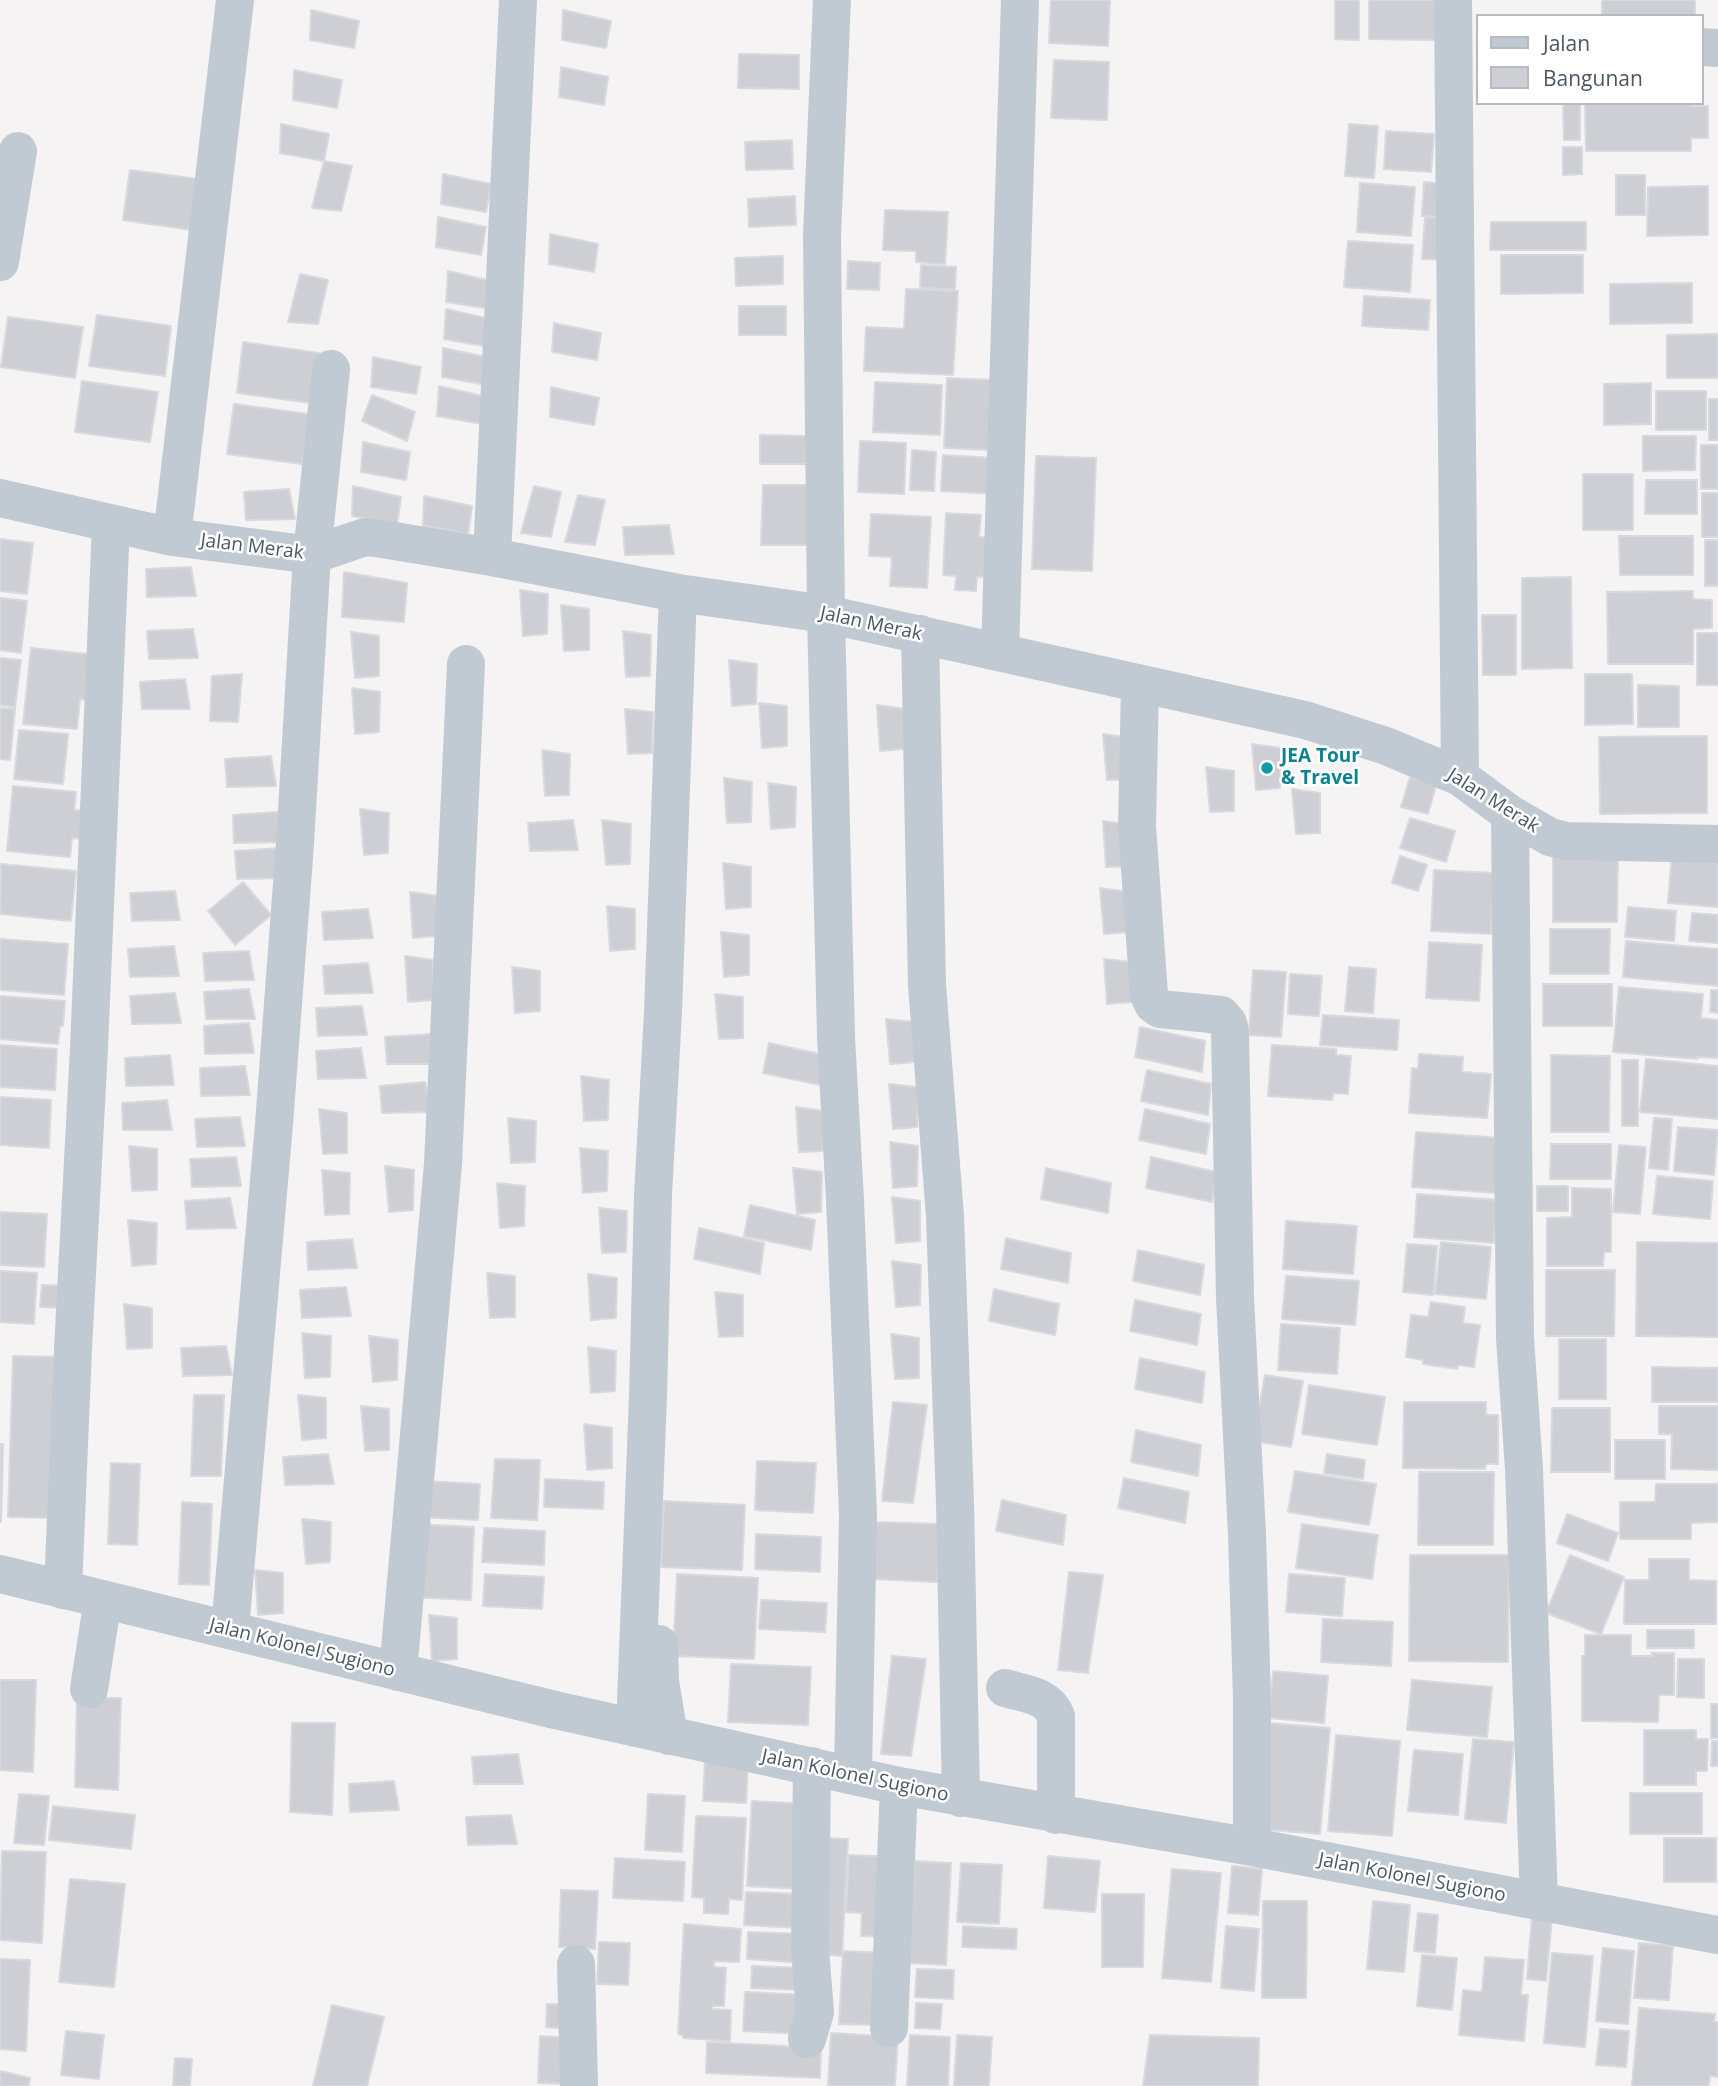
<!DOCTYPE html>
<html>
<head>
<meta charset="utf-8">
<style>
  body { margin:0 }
  #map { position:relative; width:1718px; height:2086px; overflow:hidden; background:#f5f3f3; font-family:"Open Sans",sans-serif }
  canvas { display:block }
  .legend { position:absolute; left:1476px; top:14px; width:228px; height:91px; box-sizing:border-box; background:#fff; border:2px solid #b7bbc0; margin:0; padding:9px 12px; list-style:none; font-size:21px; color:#4a5661 }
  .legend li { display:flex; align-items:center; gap:14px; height:35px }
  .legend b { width:35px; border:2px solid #b7bbc0 }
</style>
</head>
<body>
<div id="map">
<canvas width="1718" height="2086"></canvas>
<ul class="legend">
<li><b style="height:9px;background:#c1cad2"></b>Jalan</li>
<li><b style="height:19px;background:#cdcfd5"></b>Bangunan</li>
</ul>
</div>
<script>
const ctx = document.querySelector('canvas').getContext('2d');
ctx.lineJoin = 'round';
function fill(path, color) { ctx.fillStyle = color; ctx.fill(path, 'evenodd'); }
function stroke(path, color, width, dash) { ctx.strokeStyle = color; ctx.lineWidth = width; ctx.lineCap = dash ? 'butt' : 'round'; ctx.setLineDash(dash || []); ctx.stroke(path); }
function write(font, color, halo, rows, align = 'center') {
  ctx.font = font + ' "Open Sans",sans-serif'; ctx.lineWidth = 5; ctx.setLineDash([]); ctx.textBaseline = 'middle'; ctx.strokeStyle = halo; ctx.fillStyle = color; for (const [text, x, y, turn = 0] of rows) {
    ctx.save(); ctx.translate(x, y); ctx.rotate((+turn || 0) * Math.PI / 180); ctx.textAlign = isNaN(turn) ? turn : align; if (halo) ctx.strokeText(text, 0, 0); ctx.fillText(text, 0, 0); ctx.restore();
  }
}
const building = new Path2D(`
  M1051,0h59l-2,46 -59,-3z
  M1335,0h24v40l-24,-1z
  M1369,0h71l-1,40 -70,-1z
  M1602,0h93v16h-93z
  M311,10l48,11 -5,27 -44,-8z
  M563,10l48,11 -5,27 -44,-8z
  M739,54l60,1v34l-61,-1z
  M1054,60l55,2 -2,58 -56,-2z
  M561,67l47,10 -4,28 -45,-8z
  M294,70l48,10 -5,28 -44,-8z
  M1563,103h17v37h-16z
  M1585,103h106v3h17v32h-17v13h-105z
  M281,124l48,10 -5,27 -44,-8z
  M1349,124l29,2 -4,52 -29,-2z
  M1386,131l48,3 -3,38 -47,-3z
  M792,140l1,29 -47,1 -1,-28z
  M1563,147h19v27l-19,1z
  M324,161l28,5 -11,45 -29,-3z
  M130,170l75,10 -7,51 -75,-11z
  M443,174l48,10 -5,28 -45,-8z
  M1616,175h29v40h-29z
  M1424,182l22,2 -3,33 -21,-1z
  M1360,183l55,4 -4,49 -54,-4z
  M1708,186v49l-61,1 1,-49z
  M795,196l1,29 -47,2 -1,-28z
  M885,210l63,2 -3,52 -29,-2v-11l-33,-1z
  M438,217l48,10 -5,28 -45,-8z
  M1425,217l23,2 -2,41 -24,-1z
  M1491,222h95v28h-96z
  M550,234l48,10 -4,28 -45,-8z
  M1348,241l65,4 -3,47 -66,-5z
  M1501,255h82v38l-82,1z
  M783,256v28l-47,2 -1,-28z
  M848,261l32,2 -1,27 -32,-1z
  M921,265l35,2 -1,22 -35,-1z
  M448,271l47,11 -4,27 -45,-7z
  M300,274l28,6 -10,44 -30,-2z
  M1692,283v40l-82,1v-40z
  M906,289l52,2 -5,84 -89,-4 2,-44 38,2z
  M1364,296l66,4 -2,30 -66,-4z
  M739,306h47v29h-47z
  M446,309l48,11 -5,27 -45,-8z
  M97,315l74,11 -6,50 -76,-10z
  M8,317l75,10 -8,51 -74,-11z
  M554,323l47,10 -4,27 -45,-8z
  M1718,334v44h-51v-43z
  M243,342l76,11 -8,50 -74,-10z
  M443,348l48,10 -5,27 -44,-8z
  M373,357l48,10 -5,27 -45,-7z
  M947,378l45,2 -4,70 -44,-2z
  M82,381l76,11 -8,50 -75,-10z
  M875,382l67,3 -2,50 -67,-3z
  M1651,383v41l-47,1v-41z
  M439,386l48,11 -5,27 -45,-8z
  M551,387l48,11 -5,27 -44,-8z
  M1656,391h50v39h-50z
  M372,395l43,17 -8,29 -45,-20z
  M1709,399h9v41h-9z
  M234,404l75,10 -7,50 -75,-10z
  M760,435l47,1 -1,28h-46z
  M1643,436h53l-1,34 -52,1z
  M860,441l46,2 -2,51 -46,-2z
  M363,442l47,10 -4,28 -45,-8z
  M1701,445h17v44h-17z
  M912,450l24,2 -2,39 -24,-1z
  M943,455l53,3 -2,36 -53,-3z
  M1036,456l60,2 -4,113 -60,-2z
  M1583,474h50v56h-50z
  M1646,480h51v34h-52z
  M763,485h47l-2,60h-47z
  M353,486l48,11 -4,27 -45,-8z
  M534,486l27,6 -10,45 -30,-4z
  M289,489l6,30 -49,1 -2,-28z
  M1702,493h16v44h-16z
  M578,495l27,5 -10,45 -30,-3z
  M424,496l48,10 -4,28 -45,-8z
  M946,513l35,2 -2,22h15l-3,40h-14l-1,14 -21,-1 1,-14 -13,-1z
  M871,514l60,3 -4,71 -37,-2 2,-29 -23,-1z
  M669,525l5,29 -49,1 -2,-28z
  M1619,536h74v39h-73z
  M0,539l33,4 -6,51 -27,-3z
  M1705,540h13v46h-13z
  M191,567l5,29 -49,1 -1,-28z
  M344,572l63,11 -3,39 -62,-5z
  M1571,577l1,91 -50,1v-91z
  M520,590l28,4 -1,40 -24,2z
  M1693,591v8l19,1v28l-19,1v35h-85l-1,-72z
  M0,598l27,3 -6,52 -21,-3z
  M561,605l28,4v41l-25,1z
  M1482,615h34v60h-33z
  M193,629l5,29 -49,1 -2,-28z
  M623,631l28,4 -1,41 -24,1z
  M351,632l28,4v40l-24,2z
  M1697,633h21v52h-21z
  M31,648l66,7 -5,45 -12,-1 -3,30 -54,-5z
  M0,658l21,2 -6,47 -15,-2z
  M729,660l28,4 -1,40 -24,2z
  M242,674l-4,48 -28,-1 2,-45z
  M1585,674h47l1,50 -48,1z
  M185,679l5,30h-48l-2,-27z
  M1638,685l41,1v41h-41z
  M352,688l28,4 -1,40 -24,2z
  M759,703l28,3v40l-25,2z
  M877,705l28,4 -1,40 -24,2z
  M0,708l15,1 -5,51 -10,-1z
  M625,709l28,3 -1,41 -24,1z
  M19,730l49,4 -5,50 -49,-5z
  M1103,734l29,4 -1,41 -24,1z
  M1707,736v77l-107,1 -1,-77z
  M1252,744l29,4 -1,40 -24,2z
  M542,750l28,4 -1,41 -24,1z
  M271,756l5,30 -49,1 -2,-28z
  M1206,767l28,4v40l-24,1z
  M1410,777l26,8 -8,29 -27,-7z
  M724,778l28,4 -1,40 -24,1z
  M768,783l28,4 -1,40 -24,2z
  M13,786l63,6 -2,18 13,1 -2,28 -13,-1 -2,19 -63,-6z
  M1292,789l28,4v40l-24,1z
  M360,809l29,4 -1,40 -24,2z
  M278,812l5,30 -49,1 -1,-28z
  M1410,818l45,13 -9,31 -46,-14z
  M573,820l5,30 -48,1 -2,-28z
  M602,820l29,4 -1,40 -24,1z
  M1103,821l28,4v41l-25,1z
  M280,848l5,30 -48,1 -2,-28z
  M1553,848l65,1 -1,73h-64z
  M1672,853l46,4v50l-50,-4z
  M1400,856l27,9 -9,26 -26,-8z
  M723,863l28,4v40l-25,2z
  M1,864l75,7 -5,50 -71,-7z
  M1434,870l60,3 -3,61 -60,-3z
  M243,882l28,33 -36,30 -27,-34z
  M1100,888l29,4 -1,40 -24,2z
  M175,891l5,29 -48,1 -2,-28z
  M410,892l28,4 -1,40 -24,2z
  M607,906l28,3v40l-25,2z
  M1628,907l48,4 -2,30 -49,-4z
  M368,909l5,29 -49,2 -2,-28z
  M1692,913l26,2v28l-29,-2z
  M1550,929h60l-1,45h-59z
  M721,932l28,3v40l-25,2z
  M0,939l68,5 -4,51 -64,-5z
  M1626,941l92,8v37l-95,-9z
  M1429,942l53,3 -3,56 -53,-3z
  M174,946l5,30 -49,1 -2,-28z
  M249,951l5,29 -49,1 -2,-28z
  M405,956l28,4v40l-25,2z
  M1104,959l28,3 -1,40 -24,2z
  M368,963l5,30 -48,1 -2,-28z
  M512,967l28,4v40l-25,2z
  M1349,967l27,2 -3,44 -28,-2z
  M1253,970l33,2 -5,65 -32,-2z
  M1290,974l32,2 -3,40 -31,-2z
  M1543,984h69v42h-69z
  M1619,987l84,7 -2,24 17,2v38l-21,-1v2l-84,-7z
  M249,989l6,30h-49l-2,-27z
  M1711,990h7v23l-8,-1z
  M175,993l6,30 -49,1 -2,-28z
  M715,994l28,3v41l-24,1z
  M0,996l65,5 -2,25h-3l-2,18 -58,-5z
  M362,1006l5,29 -49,1 -2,-28z
  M1323,1015l76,5 -2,30 -77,-5z
  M886,1019l29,3 -1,40 -24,2z
  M249,1023l5,30 -49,1 -1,-28z
  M1140,1027l65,14 -3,31 -67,-15z
  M431,1034l5,30h-49l-2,-27z
  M769,1043l65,14 -4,30 -67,-14z
  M0,1045l57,4 -2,41 -55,-3z
  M1272,1045l64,4v6l15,1 -3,38 -15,-1 -1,7 -64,-4z
  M361,1048l5,30 -48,1 -2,-28z
  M1419,1054l44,3 -1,15 29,2 -4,44 -78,-5 3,-45 6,1z
  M170,1055l4,30 -48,1 -1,-28z
  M1551,1055l59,1 -1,76h-58z
  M1646,1059l72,7v53l-78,-7z
  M1622,1060h16v66h-16z
  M245,1066l5,29 -49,1 -1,-28z
  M1147,1070l64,14 -3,31 -67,-14z
  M581,1076l28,4 -1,40 -24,1z
  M425,1082l6,30 -49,1 -2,-27z
  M889,1084l29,3 -1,40 -24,2z
  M0,1097l51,3 -2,48 -49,-3z
  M167,1100l5,30h-49l-1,-27z
  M796,1107l28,4 -1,40 -24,1z
  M319,1109l28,4v40l-24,1z
  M1145,1109l65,15 -4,30 -67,-14z
  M240,1117l5,29 -48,1 -2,-28z
  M508,1118l28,3 -1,41 -24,1z
  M1654,1118l18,1 -4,51 -19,-2z
  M1678,1127l40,3 -4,45 -40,-4z
  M1416,1132l85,6 -4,55 -85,-6z
  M890,1142l28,4 -1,40 -24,2z
  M1551,1144h60v35h-61z
  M1619,1145l27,2 -6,67 -27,-2z
  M129,1146l28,3v41l-25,1z
  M580,1148l28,3 -1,40 -24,2z
  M236,1157l5,29 -49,1 -2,-28z
  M1151,1157l65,15 -4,30 -66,-14z
  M385,1166l29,4 -1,40 -24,2z
  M793,1168l29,4 -1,40 -24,2z
  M1046,1168l65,15 -3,30 -67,-14z
  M322,1170l28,3 -1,41 -24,1z
  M1657,1176l56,5 -3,38 -57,-5z
  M497,1183l28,3 -1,40 -24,2z
  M1537,1186h31v25h-31z
  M1572,1188l39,1v63h-7l-1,14h-56v-48l25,-1z
  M1417,1194l80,6 -3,43 -80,-6z
  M892,1197l28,4v40l-24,2z
  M230,1198l6,30 -49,1 -2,-28z
  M750,1205l65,15 -4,30 -67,-14z
  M599,1208l28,3 -1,41 -24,1z
  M0,1212l47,2 -3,53 -44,-2z
  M128,1220l29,3 -1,41 -24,2z
  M1286,1221l71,5 -4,48 -70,-5z
  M699,1228l65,15 -4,31 -66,-15z
  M1006,1238l65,15 -3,30 -67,-14z
  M352,1239l5,29 -49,2 -1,-28z
  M1441,1242l50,5 -5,52 -51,-5z
  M1637,1242l81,1v94l-82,-1z
  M1407,1244l30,2 -4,49 -30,-3z
  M1138,1250l66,15 -4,30 -67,-14z
  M892,1261l29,4 -1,40 -24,2z
  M1546,1270h69l-1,66h-68z
  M0,1271l37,2 -3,51 -34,-2z
  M487,1273l28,3v41l-25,1z
  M588,1274l29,4 -1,40 -25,2z
  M1286,1276l73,5 -4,44 -73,-6z
  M42,1285l21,1 -1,22 -22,-1z
  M346,1287l5,29 -49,2 -2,-28z
  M994,1289l65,15 -4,31 -66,-14z
  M715,1292l28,3v41l-24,1z
  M1135,1300l66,14 -4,31 -67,-14z
  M1431,1302l34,5 -2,16 17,2 -6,42 -16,-2 -1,4 -34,-5v-4l-17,-3 5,-42 17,2z
  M124,1304l28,4v40l-25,1z
  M1281,1324l59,4 -3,46 -59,-4z
  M302,1333l29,3 -1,41 -25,1z
  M891,1334l28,4v40l-24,1z
  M369,1336l29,4 -1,40 -24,2z
  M1559,1339h47v60h-47z
  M226,1346l6,29 -49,1 -2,-28z
  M588,1347l28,4 -1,40 -24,2z
  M13,1356l48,1 -4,161 -49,-1z
  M1140,1358l65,14 -3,31 -67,-14z
  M1652,1367l66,1v34h-66z
  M1265,1375l38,6 -12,66 -38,-6z
  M1309,1385l76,12 -8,48 -75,-11z
  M194,1395h30l-3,81h-30z
  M298,1395l28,3v40l-24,2z
  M893,1402l34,3 -14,98 -31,-2z
  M1404,1402h82v13h12v49h-12l-1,5 -82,-1z
  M361,1406l28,3v41l-24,1z
  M1659,1406h59v64l-47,-1 1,-35h-13z
  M1552,1408h58v64h-59z
  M584,1424l28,4v40l-25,2z
  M1136,1430l65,15 -3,31 -67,-14z
  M1615,1440h50v39h-50z
  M0,1444h3l-2,78h-1z
  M328,1454l6,30 -49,1 -2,-28z
  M1327,1454l38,6 -2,19 -39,-6z
  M495,1459l45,1 -3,60 -46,-2z
  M757,1461l59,2 -3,50 -58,-3z
  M111,1463l29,1 -3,81 -29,-1z
  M1295,1471l81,13 -7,41 -81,-13z
  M1419,1472h75l-1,73h-75z
  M1124,1478l65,14 -4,31 -67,-15z
  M545,1479l59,3 -1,27 -59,-2z
  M423,1481l57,3 -2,36 -57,-3z
  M1656,1484h62v38l-27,1v16h-71v-37h35z
  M1002,1500l64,15 -3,30 -67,-14z
  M664,1501l81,4 -3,65 -81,-3z
  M182,1502l30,2 -3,81 -30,-1z
  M1567,1514l51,19 -10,28 -51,-18z
  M302,1519l29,3 -1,40 -24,2z
  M875,1522l65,2 -3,58 -64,-3z
  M414,1524l60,3 -3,73 -61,-3z
  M1302,1524l76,11 -6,44 -76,-11z
  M484,1528l61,3 -1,34 -62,-3z
  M756,1534l65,3 -1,35 -65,-3z
  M1410,1555h99l-1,107 -99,-1z
  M1570,1555l54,22 -23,57 -55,-21z
  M1649,1559h40v21l27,1v43h-92l1,-44h24z
  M255,1570l28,3v40l-25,2z
  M1069,1572l34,3 -15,98 -30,-3z
  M485,1574l59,3 -2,32 -59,-3z
  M677,1574l81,4 -4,81 -81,-3z
  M1289,1574l56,4 -3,38 -56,-4z
  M761,1600l66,3 -2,29 -66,-3z
  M429,1615l28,3v41l-25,2z
  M1323,1619l70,3 -2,44 -70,-4z
  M1647,1630h47v18h-47z
  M1585,1635h46v21h21v-3h22v42h-15l-1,27 -76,-1v-65h3z
  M892,1656l34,3 -15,97 -30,-2z
  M1678,1659h26v39l-27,-1z
  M731,1664l80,3 -3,58 -80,-3z
  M1273,1671l55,5 -4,47 -55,-5z
  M0,1680h36l-3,92 -33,-2z
  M1412,1680l80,7 -5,50 -80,-7z
  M77,1698h44l-3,92 -43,-3z
  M1711,1704h7v34h-7z
  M292,1723h43l-3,92 -42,-3z
  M1269,1723l61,5 -10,106 -61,-5z
  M1644,1730h52v9h12l-1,32h-11v14h-52z
  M1336,1735l64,6 -8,95 -64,-5z
  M1473,1739l41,3 -8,81 -41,-4z
  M1712,1741h6v25h-7z
  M1414,1750l49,4 -5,61 -50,-4z
  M518,1754l5,30h-49l-2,-27z
  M705,1759l43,3 -2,41 -43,-2z
  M394,1781l5,29 -49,2 -1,-28z
  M1630,1793h72v41h-72z
  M19,1794l30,2 -5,49 -30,-2z
  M648,1794l37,2 -3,56 -37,-2z
  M752,1801l56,3 -5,85 -56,-3z
  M53,1806l82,9 -4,34 -82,-9z
  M511,1815l6,29 -49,1 -2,-28z
  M696,1816l50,2 -4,82 -13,-1 -1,15 -24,-1v-15l-12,-1z
  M823,1838l25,1 -6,117 -26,-2z
  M1664,1838h52v44h-52z
  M2,1851l44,1 -4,91 -42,-3z
  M849,1855l45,2 -8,80 -25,-1 1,-23 -16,-1z
  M1048,1856l52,5 -5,51 -51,-4z
  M615,1858l70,4 -2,39 -70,-3z
  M915,1861l36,2 -5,102 -37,-2z
  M961,1863l41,2 -3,59 -42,-2z
  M1232,1866l30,3 -4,46 -30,-2z
  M1172,1869l49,4 -10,109 -49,-4z
  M70,1879l55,5 -11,103 -55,-5z
  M561,1890l37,1 -3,58 -36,-2z
  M746,1892l57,2 -2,34 -57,-3z
  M1102,1894h42l-1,73h-41z
  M1263,1901h44l-1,97h-44z
  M1373,1901l37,4 -6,67 -37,-3z
  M1418,1913l20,2 -3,38 -21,-2z
  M1532,1916l20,2 -6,63 -19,-2z
  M684,1924l57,5 -2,33 -25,-1v6l12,1 -2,38h-12v3l19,1 -1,31 -47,-3v-3l-5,-1z
  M963,1926l54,3 -1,20 -54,-2z
  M1226,1926l33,3 -5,62 -33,-3z
  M748,1932l58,2 -1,29 -58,-4z
  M599,1942l31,1 -2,42 -31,-1z
  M1639,1943l34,3 -4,54 -35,-2z
  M1603,1948l31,3 -6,73 -32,-3z
  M843,1951l43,2 -4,72 -43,-1z
  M1552,1953l41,3 -8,91 -41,-4z
  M1422,1955l35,3 -5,52 -35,-4z
  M1485,1957l39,3 -3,35h7l-4,46 -65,-6 4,-45 19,2z
  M0,1959l30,1 -4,91 -26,-2z
  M752,1966l52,2 -1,22 -52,-2z
  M917,1969l37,1 -1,29 -38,-2z
  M745,1992l62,3 -2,39 -62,-3z
  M916,2003l26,1 -2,25 -25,-1z
  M547,2004l29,1 -1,24 -29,-2z
  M332,2005l52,12 -17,69h-54z
  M1639,2008l76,6 -1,8h4v55l-8,-1 -1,10h-77z
  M1600,2029l29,2 -3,36 -30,-2z
  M66,2031l38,4 -5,44 -38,-4z
  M831,2033l67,4 -3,49h-67z
  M910,2035l40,2 -2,49h-41z
  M957,2035l35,2 -3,49h-35z
  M1150,2035l109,3 -1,48h-115z
  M540,2036l35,2 -2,46 -35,-1z
  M707,2042l114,6 -1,30 -114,-5z
  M175,2058l17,1 -2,27h-17z
  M0,2071l30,7 -1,8h-29z`);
fill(building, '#cdcfd5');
stroke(building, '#d7d9de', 2);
stroke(new Path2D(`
  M832,0l-10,235 4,379 10,423 9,163 13,314 -5,261
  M1453,0l7,777
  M1702,47l16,1
  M0,262l18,-111
  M0,498l172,39 140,18 53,-18 11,1 116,19 186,36 148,21 479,106 81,26 74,31 50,37 40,23 16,4 152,3
  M172,537l63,-537
  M492,557l26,-557
  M920,634l7,351 18,231 10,287 6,295
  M1000,652l20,-652
  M1140,684l-3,142 12,169 4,9 7,5 61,6 7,8 2,8 5,267 12,236 5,165v148
  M1510,814l5,524 9,131 15,433
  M0,1574l555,136 344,76 353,61 466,88
  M63,1590l10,-241 16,-301 22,-524
  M230,1629l44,-505 21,-280 17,-289 19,-186
  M659,1644l1,37 9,55
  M398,1672l45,-508 23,-500
  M1005,1688c20,6 43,7 51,28v99
  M89,1689l14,-90
  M635,1728l13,-331 5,-202 10,-183 15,-419
  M576,1964l3,122
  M889,2028l10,-242
  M807,2039l8,-27 -5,-63 2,-183`), '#c1cad2', 38);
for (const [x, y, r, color] of [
  [1267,768,7,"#0f9aa8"]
]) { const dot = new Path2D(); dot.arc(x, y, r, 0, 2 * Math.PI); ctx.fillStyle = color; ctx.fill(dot); stroke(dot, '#fff', 2.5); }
write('19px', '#4a5661', '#fff', [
  ["Jalan Merak",252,547,7],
  ["Jalan Merak",871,624,12],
  ["Jalan Merak",1493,801,32],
  ["Jalan Kolonel Sugiono",302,1648,14],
  ["Jalan Kolonel Sugiono",855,1776,12],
  ["Jalan Kolonel Sugiono",1412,1878,11]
]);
write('bold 19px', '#0d838f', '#fff', [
  ["JEA Tour",1281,757],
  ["& Travel",1281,779]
], 'left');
</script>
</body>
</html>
